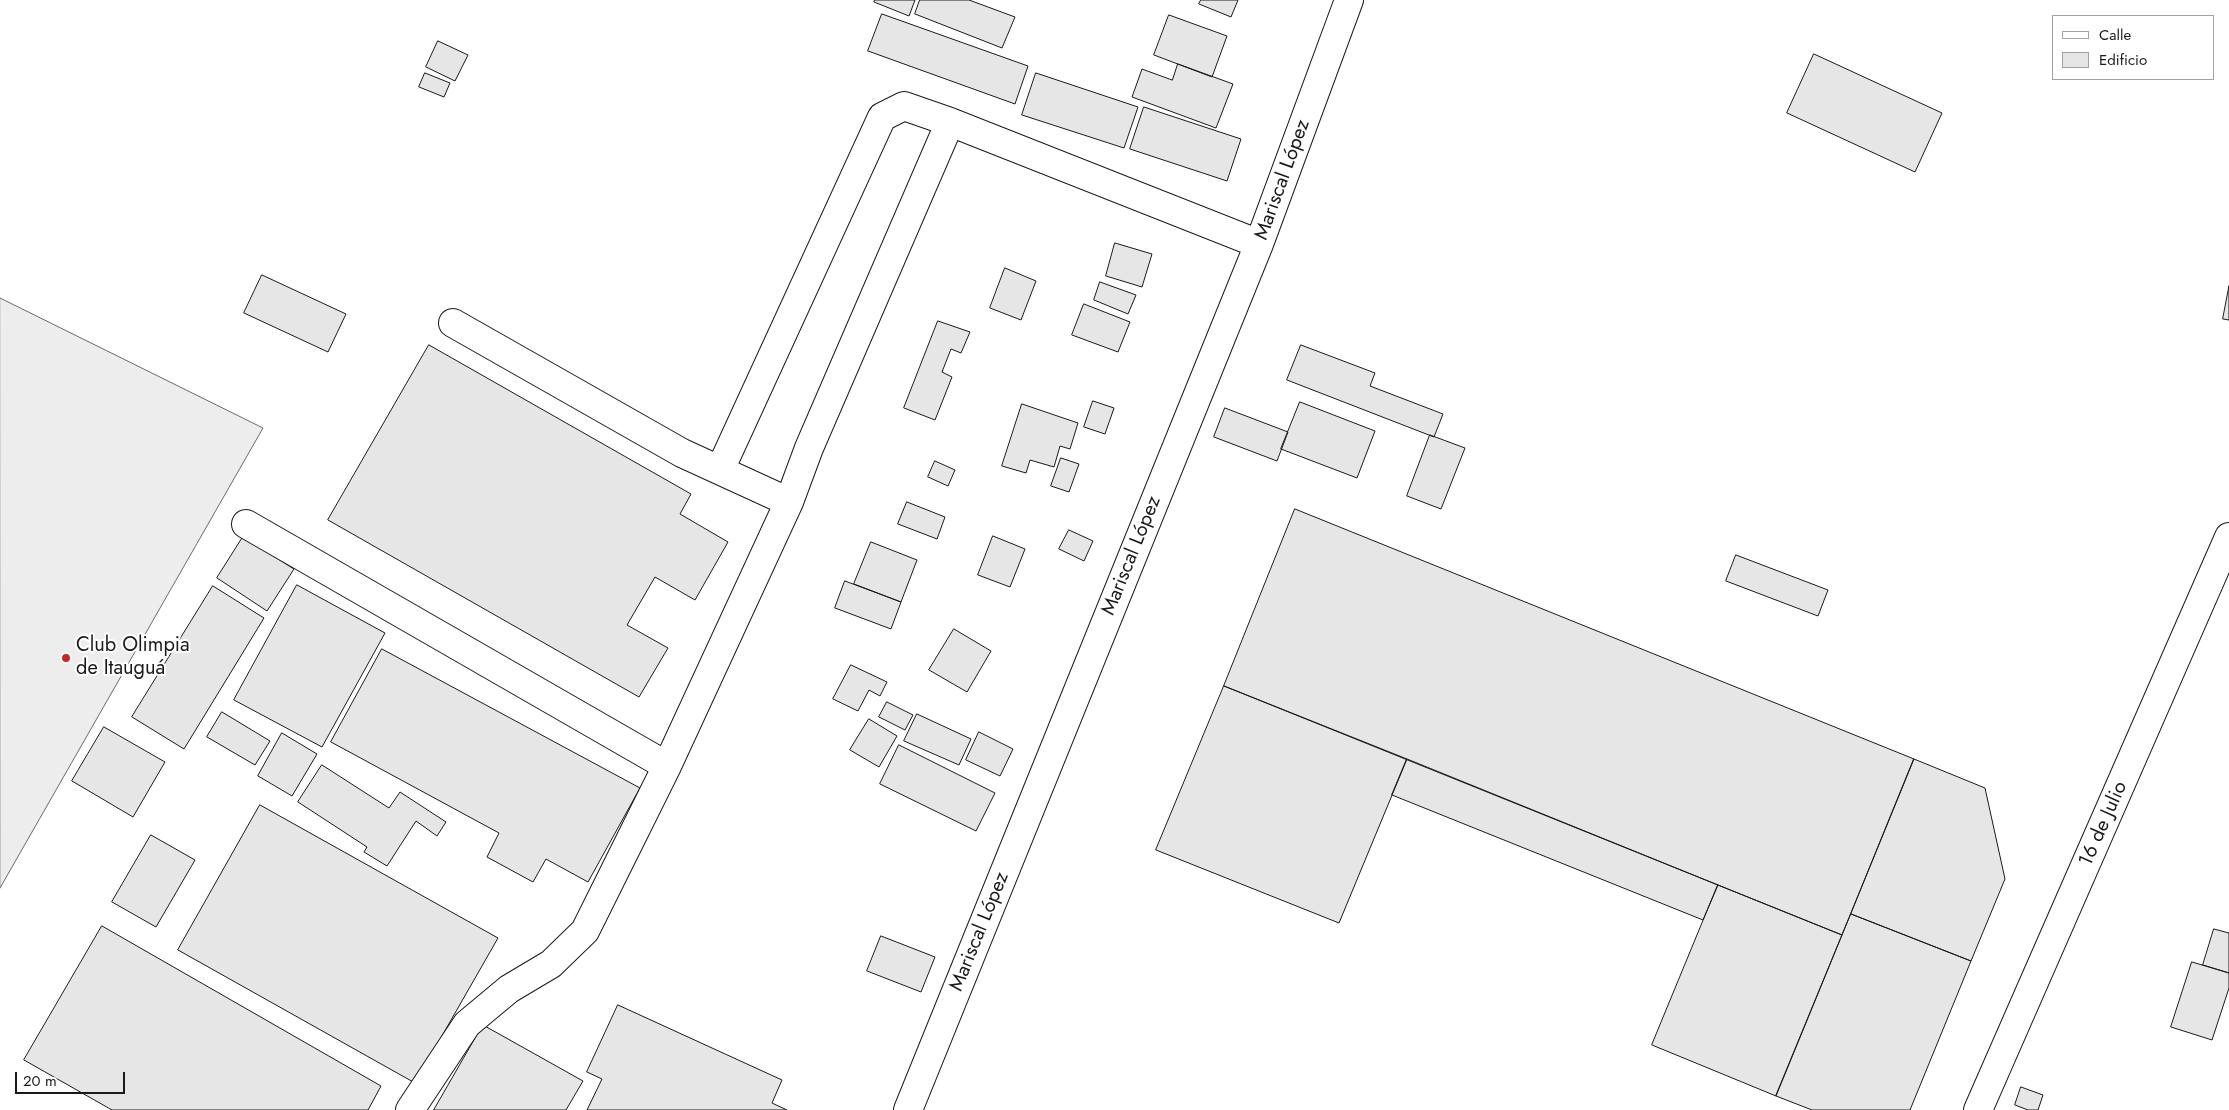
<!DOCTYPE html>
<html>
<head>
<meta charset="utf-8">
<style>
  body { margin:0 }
  #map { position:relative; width:2229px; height:1110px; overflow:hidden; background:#fff; font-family:Jost,sans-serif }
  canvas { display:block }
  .legend { position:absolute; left:2052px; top:15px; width:162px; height:65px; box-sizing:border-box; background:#fff; border:1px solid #a3a3a3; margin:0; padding:6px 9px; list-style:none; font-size:15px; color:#1a1a1a }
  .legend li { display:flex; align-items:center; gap:10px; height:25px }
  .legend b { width:25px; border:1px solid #a3a3a3 }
  .scale { position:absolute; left:15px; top:1072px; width:110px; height:22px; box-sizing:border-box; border:2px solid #1a1a1a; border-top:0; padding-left:6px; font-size:15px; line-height:18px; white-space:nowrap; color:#1a1a1a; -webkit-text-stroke:4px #fff; paint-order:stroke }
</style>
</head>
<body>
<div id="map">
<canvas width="2229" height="1110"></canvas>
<ul class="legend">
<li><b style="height:6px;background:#fff"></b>Calle</li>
<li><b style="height:14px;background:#e6e6e6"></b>Edificio</li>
</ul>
<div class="scale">20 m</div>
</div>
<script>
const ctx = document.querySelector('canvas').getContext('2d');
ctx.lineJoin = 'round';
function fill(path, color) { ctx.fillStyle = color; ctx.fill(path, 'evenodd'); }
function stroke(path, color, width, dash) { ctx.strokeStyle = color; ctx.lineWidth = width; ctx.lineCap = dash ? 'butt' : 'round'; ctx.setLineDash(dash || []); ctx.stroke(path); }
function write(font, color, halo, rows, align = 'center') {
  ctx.font = font + ' Jost,sans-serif'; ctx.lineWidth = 4; ctx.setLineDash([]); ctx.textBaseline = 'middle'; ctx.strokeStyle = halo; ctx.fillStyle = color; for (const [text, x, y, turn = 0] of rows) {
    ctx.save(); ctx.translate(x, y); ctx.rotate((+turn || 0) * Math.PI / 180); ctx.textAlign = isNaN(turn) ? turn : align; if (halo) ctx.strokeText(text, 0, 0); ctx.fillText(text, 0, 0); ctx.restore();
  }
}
const built = new Path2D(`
  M0,298l263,130 -263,460z`);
fill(built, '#ededed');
stroke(built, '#6a6a6a', 1);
const building = new Path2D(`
  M875,0h40l-6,16 -35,-14z
  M920,0h49l46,17 -13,31 -87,-34z
  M1201,0h37l-7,17 -32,-13z
  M882,14l146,52 -13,38 -147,-53z
  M1169,15l58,21 -15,41 -58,-22z
  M438,41l30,14 -13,26 -29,-14z
  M1814,54l128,59 -27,59 -128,-59z
  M1178,64l55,20 -17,44 -84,-31 10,-28 30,11z
  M425,73l25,10 -6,14 -25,-10z
  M1036,73l102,34 -14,41 -102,-33z
  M1144,107l97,32 -14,42 -97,-32z
  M1115,243l37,11 -10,33 -36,-11z
  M1005,268l31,13 -15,39 -31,-12z
  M262,275l84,39 -18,38 -84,-39z
  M1100,282l36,13 -8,19 -34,-14z
  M2229,286v34l-6,-1z
  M1084,304l46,18 -12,30 -46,-17z
  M938,321l32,11 -9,21 -10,-4 -9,23 10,5 -17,43 -31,-12z
  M429,345l262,149 -11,20 48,28 -33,58 -40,-23 -28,48 41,23 -29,49 -311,-177z
  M1301,345l74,28 -5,13 73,28 -9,23 -147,-57z
  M1093,401l21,7 -9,26 -21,-7z
  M1300,402l75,29 -18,47 -76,-29z
  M1022,404l56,19 -8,26 -10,-3 -6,21 -24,-7 -4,13 -24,-7z
  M1225,408l63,24 -11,29 -63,-24z
  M1430,435l35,13 -24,61 -34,-13z
  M1061,458l18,6 -10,28 -18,-6z
  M935,461l20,9 -7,16 -20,-9z
  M907,502l38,15 -8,22 -39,-15z
  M1295,509l619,250 -72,176 -618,-249z
  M1069,530l24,11 -9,20 -25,-12z
  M993,536l32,13 -15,38 -32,-12z
  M243,537l51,32 -27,42 -50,-33z
  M871,542l46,18 -16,42 -47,-18z
  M1736,555l92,35 -10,26 -92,-35z
  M845,581l56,21 -10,27 -56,-21z
  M297,585l88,48 -63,114 -88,-47z
  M213,586l51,32 -80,131 -52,-32z
  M954,629l37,22 -24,41 -38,-22z
  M382,649l258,139 -52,94 -42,-23 -13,23 -46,-25 12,-24 -168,-91z
  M851,665l36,17 -7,14 -11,-6 -11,21 -25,-12z
  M1224,686l183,73 -68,164 -183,-73z
  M887,702l26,13 -8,15 -26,-13z
  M222,712l48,29 -15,24 -48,-28z
  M917,714l54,25 -12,26 -55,-24z
  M869,719l28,17 -18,31 -29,-17z
  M104,727l61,35 -32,55 -61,-36z
  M979,732l34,17 -13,27 -34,-16z
  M282,733l35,21 -25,42 -34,-20z
  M899,745l96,48 -19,38 -96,-47z
  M1407,759l311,126 -15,35 -311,-125z
  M1914,759l71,29 20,91 -34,82 -120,-47z
  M322,765l67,43 11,-16 46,30 -9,14 -21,-15 -29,45 -23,-14 3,-5 -69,-45z
  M260,805l238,133 -83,145 -237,-133z
  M151,835l44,25 -39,67 -44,-25z
  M1718,885l124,50 -66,161 -124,-51z
  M1851,914l120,47 -61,149h-98l-36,-14z
  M102,926l279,160 -13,24h-256l-88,-50z
  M2214,929l15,4v40l-26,-8z
  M881,936l54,21 -14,35 -54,-21z
  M2192,962l37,11v15l-17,52 -41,-13z
  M618,1005l164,75 -10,23 15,7h-200l15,-31 -15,-7z
  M483,1025l100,56 -17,29h-132z
  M2021,1087l22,8 -5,15h-10l-13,-5z`);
fill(building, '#e6e6e6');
stroke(building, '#1a1a1a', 1);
const minor = new Path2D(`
  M453,323l229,130 107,49
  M720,470l162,-353 22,-11 46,16 309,122
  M246,524l421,242
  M410,1110l57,-86 42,-35 42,-25 34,-33 82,-165 122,-264 20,-54 141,-326
  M908,1110l351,-866 90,-244
  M1978,1110l251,-573`);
stroke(minor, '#1a1a1a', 30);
stroke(minor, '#fff', 28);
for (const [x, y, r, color] of [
  [66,658,5,"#c62828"]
]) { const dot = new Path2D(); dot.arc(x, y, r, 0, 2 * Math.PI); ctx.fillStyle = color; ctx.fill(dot); stroke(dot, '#fff', 2); }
write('20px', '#1a1a1a', '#fff', [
  ["Mariscal López",1283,180,-70],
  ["Mariscal López",1132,556,-68],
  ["16 de Julio",2104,824,-66],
  ["Mariscal López",980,932,-68]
]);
write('20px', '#1a1a1a', '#fff', [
  ["Club Olimpia",76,646],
  ["de Itauguá",76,669]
], 'left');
</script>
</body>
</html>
